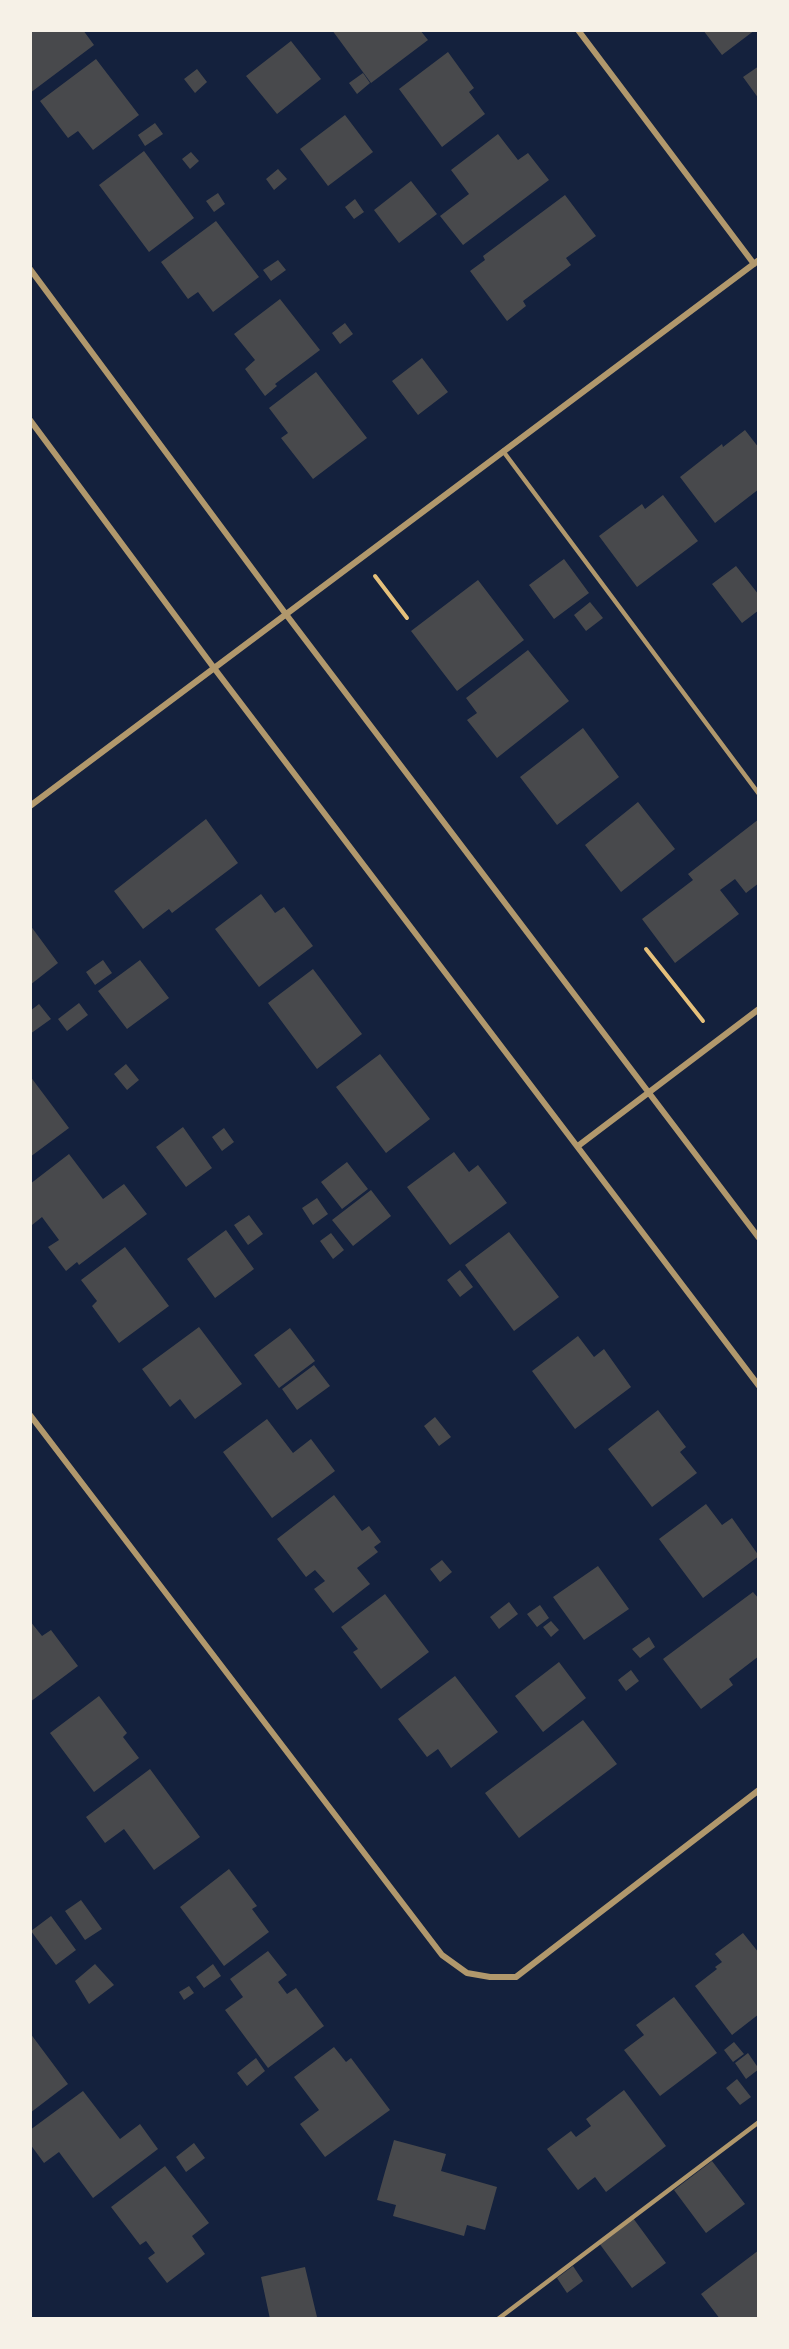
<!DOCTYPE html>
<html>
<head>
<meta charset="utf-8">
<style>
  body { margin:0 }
  #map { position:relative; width:789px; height:2349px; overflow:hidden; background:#14213d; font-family:"DejaVu Sans",sans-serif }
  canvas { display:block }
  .frame { position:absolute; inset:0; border:32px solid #f6f1e7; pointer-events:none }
</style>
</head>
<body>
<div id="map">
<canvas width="789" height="2349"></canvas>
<div class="frame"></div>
</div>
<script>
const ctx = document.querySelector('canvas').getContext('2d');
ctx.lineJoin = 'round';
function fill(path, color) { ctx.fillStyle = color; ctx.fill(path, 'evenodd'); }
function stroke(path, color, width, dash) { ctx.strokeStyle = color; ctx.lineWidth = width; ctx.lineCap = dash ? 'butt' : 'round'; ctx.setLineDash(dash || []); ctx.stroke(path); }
fill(new Path2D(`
  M30,30h53l11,15 -64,48z
  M332,30h88l8,10 -57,43z
  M703,30h52l-33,25z
  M291,41l30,38 -44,35 -31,-38z
  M448,52l26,36 -5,4 16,22 -43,33 -43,-58z
  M96,59l43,56 -46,35 -15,-19 -10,7 -28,-37z
  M759,66v33l-16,-22z
  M197,69l10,13 -12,11 -11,-14z
  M363,73l7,10 -13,11 -8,-11z
  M345,115l28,37 -45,34 -28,-37z
  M155,123l8,11 -18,12 -7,-11z
  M498,134l20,26 10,-7 21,27 -86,65 -23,-29 29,-22 -18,-24z
  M144,151l50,67 -45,34 -50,-67z
  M191,152l8,9 -9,8 -8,-10z
  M278,169l9,10 -13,11 -8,-11z
  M411,181l26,33 -38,29 -25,-33z
  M218,193l7,11 -11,8 -8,-11z
  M565,195l31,41 -30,22 5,7 -48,36 3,5 -19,15 -37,-50 15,-11 -2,-4z
  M355,199l9,13 -10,7 -9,-12z
  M216,221l43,56 -46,35 -15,-20 -10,7 -27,-37z
  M278,260l8,10 -15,11 -8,-11z
  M280,299l40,51 -45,34 2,2 -12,10 -20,-27 10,-9 -21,-26z
  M345,323l8,11 -13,10 -8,-11z
  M422,358l26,34 -30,23 -26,-34z
  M316,372l51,66 -54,41 -32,-41 7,-5 -19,-25z
  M745,430l14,18v41l-44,34 -35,-46 42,-33 1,3z
  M663,495l35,46 -61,46 -38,-51 43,-32 3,5z
  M564,559l25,34 -35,26 -25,-34z
  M736,566l23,29v15l-17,13 -30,-39z
  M478,580l46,60 -67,51 -46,-60z
  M590,602l13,16 -17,13 -12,-16z
  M528,650l41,51 -72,57 -30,-38 10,-7 -11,-15z
  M583,728l36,49 -62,48 -37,-48z
  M638,802l37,47 -54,43 -36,-47z
  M206,819l32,44 -66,50 -3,-4 -26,20 -29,-38z
  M759,819v64l-13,10 -11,-14 -15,11 19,24 -64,49 -33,-44 51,-39 -5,-6z
  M261,894l14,19 9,-6 29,39 -54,41 -44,-58z
  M30,925l28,38 -28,22z
  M103,960l9,13 -17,12 -9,-13z
  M140,960l29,38 -42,31 -29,-38z
  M313,969l49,65 -45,35 -49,-66z
  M79,1003l9,12 -21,16 -9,-12z
  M39,1004l12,15 -21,15v-23z
  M380,1054l50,65 -44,34 -50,-66z
  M126,1064l13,16 -12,10 -13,-16z
  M30,1076l39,52 -39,29z
  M183,1127l29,41 -26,19 -30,-40z
  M224,1128l10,14 -12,9 -10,-14z
  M454,1152l15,20 9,-7 29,38 -57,42 -43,-58z
  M69,1154l34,45 21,-15 23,30 -68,51 -2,-3 -11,9 -18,-24 11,-7 -17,-23 -10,8 -2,-2v-39z
  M347,1162l21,27 -26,20 -21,-27z
  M371,1190l20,26 -38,30 -21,-26z
  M317,1198l11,16 -15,11 -11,-17z
  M249,1215l14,19 -15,11 -14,-20z
  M226,1230l28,39 -39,29 -28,-39z
  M509,1232l50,65 -45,34 -49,-66z
  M331,1233l13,17 -11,9 -13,-18z
  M125,1247l44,59 -50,37 -27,-37 5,-5 -16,-21z
  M460,1270l13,17 -13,10 -13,-17z
  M199,1327l43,57 -47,35 -15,-20 -10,8 -28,-38z
  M290,1328l25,33 -36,27 -25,-33z
  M578,1336l16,21 10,-8 27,38 -56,42 -43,-58z
  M314,1365l16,21 -33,24 -15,-21z
  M658,1410l28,37 -6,5 17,21 -45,34 -44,-58z
  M435,1417l16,20 -12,9 -15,-20z
  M267,1419l26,34 18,-14 24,32 -63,47 -49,-66z
  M334,1495l28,36 7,-5 12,16 -7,5 4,5 -21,16 13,16 -37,29 -19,-24 11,-8 -10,-11 -9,7 -29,-38z
  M706,1504l16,21 10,-7 27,38 -56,42 -44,-59z
  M442,1560l10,12 -12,10 -10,-13z
  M598,1566l31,43 -45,31 -31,-43z
  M753,1592l6,7v57l-30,23 4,6 -32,24 -38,-50z
  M385,1594l44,58 -48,37 -28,-37 5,-3 -17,-22z
  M509,1602l9,12 -19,15 -9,-12z
  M540,1605l9,13 -12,9 -10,-13z
  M30,1621l12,15 9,-6 27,36 -48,36z
  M551,1621l8,9 -8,7 -8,-10z
  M649,1637l6,10 -15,11 -8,-9z
  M559,1662l27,36 -43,34 -28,-36z
  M631,1670l8,11 -13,10 -8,-11z
  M455,1676l43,56 -47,36 -13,-19 -11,8 -29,-38z
  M99,1696l28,37 -4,4 16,21 -45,34 -44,-59z
  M583,1720l34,44 -98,74 -34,-45z
  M150,1769l50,68 -46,33 -30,-41 -19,14 -19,-26z
  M229,1869l28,37 -5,3 17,23 -45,34 -44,-59z
  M81,1900l21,29 -17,11 -20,-29z
  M51,1916l25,34 -20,15 -25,-34z
  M743,1933l16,20v61l-27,21 -37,-49 22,-17 -2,-2 7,-5 -7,-8z
  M268,1951l19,24 -9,7 9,12 9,-6 28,38 -56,42 -43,-58 18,-13 -13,-18z
  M95,1964l19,21 -25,19 -14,-23z
  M213,1964l8,12 -17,12 -8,-11z
  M189,1986l5,7 -10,7 -5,-8z
  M674,1997l43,56 -57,43 -36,-46 20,-15 -8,-10z
  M30,2033l38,51 -38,29z
  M734,2042l10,12 -11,8 -9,-12z
  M334,2047l12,15 5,-4 39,52 -65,47 -25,-33 19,-14 -25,-33z
  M748,2053l11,16 -13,10 -11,-16z
  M256,2058l9,13 -18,15 -10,-13z
  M737,2079l14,18 -11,8 -14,-17z
  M624,2090l42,56 -60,46 -11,-15 -17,13 -31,-41 24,-18 5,6 15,-11 -5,-7z
  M83,2091l37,48 20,-15 18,25 -65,49 -34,-46 -15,11 -14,-19v-14z
  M394,2140l52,14 -5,17 56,16 -12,43 -18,-5 -3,11 -71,-20 3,-11 -19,-5z
  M194,2143l11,15 -19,14 -10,-15z
  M712,2161l33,43 -39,29 -32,-43z
  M165,2166l44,57 -17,13 13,18 -38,29 -19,-25 7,-5 -9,-12 -6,4 -29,-38z
  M633,2218l33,45 -34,25 -33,-45z
  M759,2250v69h-39l-19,-25z
  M573,2266l10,15 -16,12 -10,-15z
  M305,2267l12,50 -47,2 -9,-42z`), '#48494c');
stroke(new Path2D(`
  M375,576l32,42
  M646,949l57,72`), '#e5c07b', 4);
stroke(new Path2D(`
  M503,451l256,343
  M498,2319l261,-197`), '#b1986c', 4.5);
stroke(new Path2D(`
  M578,30l176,234
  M30,269l255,344 474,625
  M30,420l184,248 545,718
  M30,806l729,-546
  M578,1146l181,-137
  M30,1415l412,540 25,18 23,4h26l243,-187`), '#b1986c', 6);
</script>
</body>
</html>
